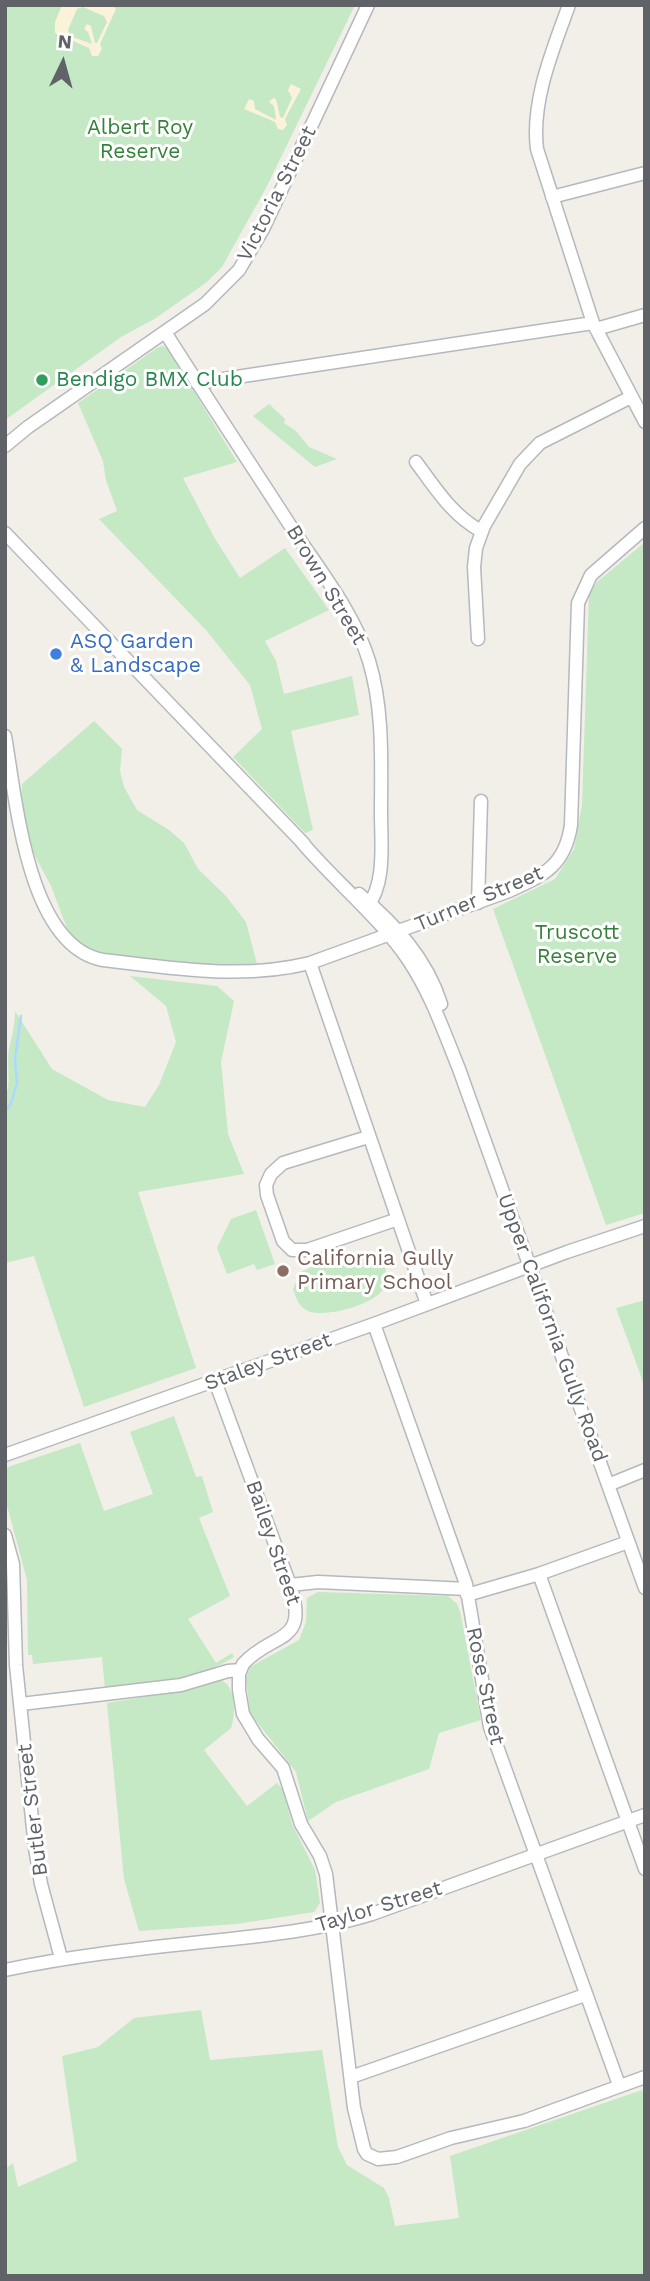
<!DOCTYPE html>
<html>
<head>
<meta charset="utf-8">
<style>
  body { margin:0 }
  #map { position:relative; width:650px; height:2281px; overflow:hidden; background:#f1efe8; font-family:"Work Sans",sans-serif }
  canvas { display:block }
  .frame { position:absolute; inset:0; border:7px solid #5f6368; pointer-events:none }
  .north { position:absolute; left:28px; top:28px; width:70px; height:70px; -webkit-text-stroke:5px #fff; paint-order:stroke; rotate:5deg; font-size:19px; font-weight:700; line-height:28px; text-align:center; color:#5f6368 }
  .north::after { content:''; display:block; margin:auto; width:24px; height:32px; background:#5f6368; clip-path:polygon(50% 0,100% 100%,50% 72%,0 100%) }
</style>
</head>
<body>
<div id="map">
<canvas width="650" height="2281"></canvas>
<div class="frame"></div>
<div class="north">N</div>
</div>
<script>
const ctx = document.querySelector('canvas').getContext('2d');
ctx.lineJoin = 'round';
function fill(path, color) { ctx.fillStyle = color; ctx.fill(path, 'evenodd'); }
function stroke(path, color, width, dash) { ctx.strokeStyle = color; ctx.lineWidth = width; ctx.lineCap = dash ? 'butt' : 'round'; ctx.setLineDash(dash || []); ctx.stroke(path); }
function write(font, color, halo, rows, align = 'center') {
  ctx.font = font + ' "Work Sans",sans-serif'; ctx.lineWidth = 6; ctx.setLineDash([]); ctx.textBaseline = 'middle'; ctx.strokeStyle = halo; ctx.fillStyle = color; for (const [text, x, y, turn = 0] of rows) {
    ctx.save(); ctx.translate(x, y); ctx.rotate((+turn || 0) * Math.PI / 180); ctx.textAlign = isNaN(turn) ? turn : align; if (halo) ctx.strokeText(text, 0, 0); ctx.fillText(text, 0, 0); ctx.restore();
  }
}
fill(new Path2D(`
  M5,5h350l-88,181 -45,81 -15,15 -51,36 -35,19 -116,83z
  M163,346l5,3 69,113 -54,16 31,59 26,41 45,-30 44,62 -64,31 11,20 8,33 68,-18 7,39 -68,16 22,99 -8,3 -72,-76 29,-28 -12,-44 -44,-55 -107,-111 18,-8 -11,-31 -3,-19 -25,-58 79,-55z
  M269,404l16,15 -1,4 12,8 13,16 28,12 -22,8 -62,-51z
  M645,542v671l-39,12 -113,-316 62,-30 19,-30 8,-44 7,-211 8,-12z
  M94,721l28,28 -2,22 4,16 13,23 32,20 15,13 14,26 28,27 20,26 11,42 -64,3 -105,-15 -17,-13 -20,-53 -23,-43 -7,-30 1,-29z
  M130,976l87,10 17,15 -13,61 7,72 16,40 -106,18 58,176 -112,39 -50,-151 -29,7v-164c7,-16 1,-33 4,-50 3,-13 6,-24 6,-38l37,58 56,31 37,7 14,-22 17,-43 -10,-36z
  M256,1210l19,54 -18,6 -3,-6 -27,10 -10,-26 14,-29z
  M354,1252c5,0 12,-1 16,1 17,5 22,28 10,40 -13,13 -56,25 -72,18 -9,-4 -12,-13 -15,-22l8,-17 32,-15z
  M645,1300v87l-29,-79z
  M174,1416l22,61 6,-1 11,36 -14,6 31,78 -42,23 28,44 16,-10 2,4c-41,26 -82,26 -129,32l-3,-32 -69,7 -1,-9h-4l-1,-75 -22,-82v-30l75,-25 24,68 49,-17 -23,-62z
  M318,1592l130,4 9,8 3,7 21,109 -42,13 -10,36 -93,33 -28,19 -12,-49 -46,-59 -4,-35 4,-11 49,-27 7,-18 1,-24z
  M221,1680c15,6 15,35 10,48l-27,22 43,56 30,-23 6,7 9,34 23,46 5,33 -6,9 -78,12 -97,7 -15,-52 -17,-176 75,-12z
  M201,2010l9,50 112,-10 16,97 9,18 37,23 5,10 6,28 64,-8 -9,-62 192,-66 3,9v177h-640v-107l8,-6 5,24 59,-26 -15,-105 36,-9 36,-29z`), '#c5e8c5');
fill(new Path2D(`
  M62,5h50l4,4 -16,35 2,5 -4,7h-6l-3,-8 -34,-15v-11zM83,7l21,9 3,6 -10,21h-2l-4,-17 -4,-2 -3,5 4,3 4,12 -22,-8 -2,-6 9,-21z
  M291,84l10,5 -16,30 2,6 -4,5 -5,-1 -3,-7 -31,-13 5,-10 5,2 1,8 21,11 -2,-14 -5,-4 4,-4 3,1 4,18 3,1 9,-20 -4,-8z`), '#fbf3d9');
stroke(new Path2D(`
  M5,1111l6,-7 6,-21 -2,-24 6,-43`), '#aadaff', 2.5);
const minor = new Path2D(`
  M569,5c-16,44 -38,96 -32,144l56,174 52,99
  M552,197l93,-24
  M596,329l49,-14
  M165,332c43,68 87,134 130,201 27,40 60,82 74,128 15,49 12,103 12,153 0,29 5,70 -14,93
  M197,383l396,-60
  M5,446l23,-19 177,-123 34,-34 24,-41 105,-224
  M416,462c20,27 36,53 65,69
  M5,533l299,311
  M478,639l-4,-72 2,-19 8,-22 36,-62 20,-21 91,-46
  M5,736c11,62 22,210 98,224 69,8 138,20 207,3l199,-72c35,-16 56,-25 62,-66l7,-222 13,-28 54,-47
  M300,840c34,41 79,76 109,121 22,33 35,71 50,108l186,519
  M359,894c36,30 68,65 82,110
  M478,903l3,-102
  M310,963l117,341
  M368,1137l-85,26 -12,11 -5,11 1,10 16,46 9,9h15l91,-31
  M374,1324l92,260 24,143 129,358
  M215,1381l75,204c20,60 -17,46 -47,79l-4,10v16l4,24 15,25 25,29 18,56 19,32 6,18 28,234 10,41 3,5 11,5 19,-2 54,-19 73,-17 121,-44
  M5,1455l369,-131 193,-72 78,-26
  M608,1485l37,-15
  M5,1535l8,29 3,101 19,183 6,36 20,74
  M539,1574l106,295
  M290,1585l28,-3 149,7
  M467,1595l72,-21 89,-32
  M21,1704l160,-19 47,-14 12,-1
  M5,1970c66,-14 131,-21 197,-28 58,-6 115,-11 170,-28l273,-99
  M351,2077l234,-82`);
stroke(minor, '#b5b8bc', 15);
stroke(minor, '#fff', 12);
for (const [x, y, r, color] of [
  [42,380,7,"#2e9e5b"],
  [56,654,7,"#3f7fe0"],
  [283,1271,7,"#8d6e63"]
]) { const dot = new Path2D(); dot.arc(x, y, r, 0, 2 * Math.PI); ctx.fillStyle = color; ctx.fill(dot); stroke(dot, '#fff', 2.5); }
write('21px', '#348238', '#fff', [
  ["Albert Roy",140,128],
  ["Reserve",140,152],
  ["Truscott",577,933],
  ["Reserve",577,957]
]);
write('21px', '#5f6368', '#fff', [
  ["Victoria Street",277,194,-63],
  ["Brown Street",326,585,59],
  ["Turner Street",479,899,-23],
  ["Upper California Gully Road",552,1328,70],
  ["Staley Street",268,1362,-20],
  ["Bailey Street",273,1543,71],
  ["Rose Street",485,1686,78],
  ["Butler Street",33,1810,-97],
  ["Taylor Street",379,1907,-17]
]);
write('21px', '#27864d', '#fff', [
  ["Bendigo BMX Club",56,380]
], 'left');
write('21px', '#366cbe', '#fff', [
  ["ASQ Garden",70,642],
  ["& Landscape",70,666]
], 'left');
write('21px', '#785e54', '#fff', [
  ["California Gully",297,1259],
  ["Primary School",297,1283]
], 'left');
</script>
</body>
</html>
